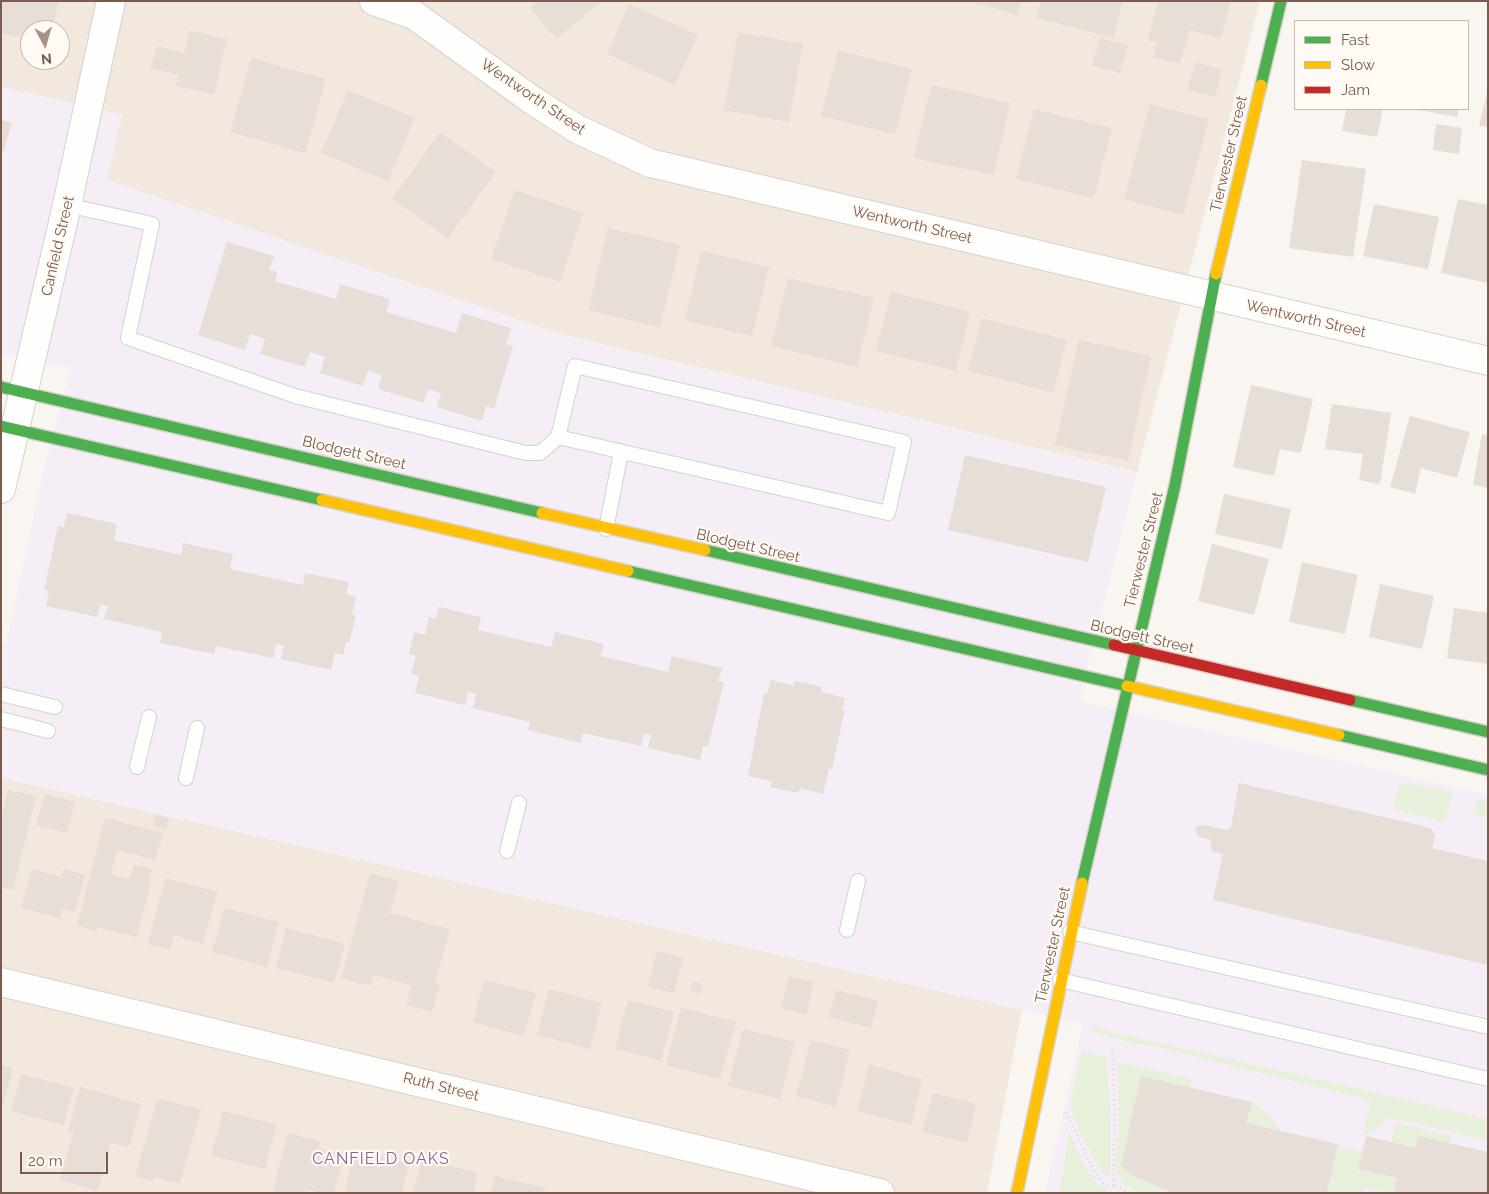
<!DOCTYPE html>
<html>
<head>
<meta charset="utf-8">
<style>
  body { margin:0 }
  #map { position:relative; width:1489px; height:1194px; overflow:hidden; background:#f9f5f0; font-family:Raleway,sans-serif }
  canvas { display:block }
  .frame { position:absolute; inset:0; border:2px solid #7a5c4d; pointer-events:none }
  .legend { position:absolute; left:1294px; top:20px; width:175px; height:90px; box-sizing:border-box; background:#fffaf3; border:1px solid #cabbb1; margin:0; padding:6px 9px; list-style:none; font-size:15px; color:#7a5c4d }
  .legend li { display:flex; align-items:center; gap:10px; height:25px }
  .legend b { width:25px; border:1px solid #cabbb1 }
  .north { position:absolute; left:20px; top:20px; width:50px; height:50px; box-sizing:border-box; background:#fffaf3; border:1px solid #cabbb1; border-radius:50%; rotate:174deg; font-size:14px; font-weight:700; line-height:20px; text-align:center; color:#7a5c4d }
  .north::after { content:''; display:block; margin:auto; width:18px; height:22px; background:#a69286; clip-path:polygon(50% 0,100% 100%,50% 72%,0 100%) }
  .scale { position:absolute; left:20px; top:1152px; width:88px; height:22px; box-sizing:border-box; border:2px solid #7a5c4d; border-top:0; padding-left:6px; font-size:15px; line-height:18px; white-space:nowrap; color:#7a5c4d; -webkit-text-stroke:4px #fffaf3; paint-order:stroke }
</style>
</head>
<body>
<div id="map">
<canvas width="1489" height="1194"></canvas>
<div class="frame"></div>
<ul class="legend">
<li><b style="height:6px;background:#4caf50"></b>Fast</li>
<li><b style="height:6px;background:#ffc107"></b>Slow</li>
<li><b style="height:6px;background:#c62828"></b>Jam</li>
</ul>
<div class="north">N</div>
<div class="scale">20 m</div>
</div>
<script>
const ctx = document.querySelector('canvas').getContext('2d');
ctx.lineJoin = 'round';
function fill(path, color) { ctx.fillStyle = color; ctx.fill(path, 'evenodd'); }
function stroke(path, color, width, dash) { ctx.strokeStyle = color; ctx.lineWidth = width; ctx.lineCap = dash ? 'butt' : 'round'; ctx.setLineDash(dash || []); ctx.stroke(path); }
function write(font, color, halo, rows, align = 'center') {
  ctx.font = font + ' Raleway,sans-serif'; ctx.lineWidth = 4.5; ctx.setLineDash([]); ctx.textBaseline = 'middle'; ctx.strokeStyle = halo; ctx.fillStyle = color; for (const [text, x, y, turn = 0] of rows) {
    ctx.save(); ctx.translate(x, y); ctx.rotate((+turn || 0) * Math.PI / 180); ctx.textAlign = isNaN(turn) ? turn : align; if (halo) ctx.strokeText(text, 0, 0); ctx.fillText(text, 0, 0); ctx.restore();
  }
}
fill(new Path2D(`
  M1,1h1259l-123,471 -577,-138 -454,-154 16,-65 -121,-28zM30,30h30v30h-30z
  M1,778l1021,232 -35,183h-986z`), '#f2e8de');
fill(new Path2D(`
  M1,87l121,28 -15,65 453,154 577,138 -58,229 409,94v398h-443l38,-169 -1082,-246v-134l5,1 36,-168 28,-109 -69,-15z`), '#f6eef6');
fill(new Path2D(`
  M1406,783l47,9 -9,30 -51,-13 6,-25z
  M1478,798l10,3v17l-14,-3z
  M1092,1027l396,92v21l-101,-23 -1,6 -23,12 8,-35 -215,-53 -24,-4 -40,-12z
  M1081,1051l25,6 5,59 -1,64c-12,-10 -37,-57 -39,-72 -1,-11 8,-44 10,-57z
  M1117,1062l75,17 -2,9 -69,77 10,10 37,18 -33,-2 -9,-4 -8,-10 -3,-10 4,-39z
  M1252,1102l16,11 12,17 -34,-7z
  M1396,1123l55,13 -2,7 -34,5 -24,-6z
  M1069,1131c11,23 18,53 44,62h-53z
  M1338,1146l24,6 -4,17 39,9 -3,15 -29,-5 -1,5h-37z`), '#e7f0db');
fill(new Path2D(`
  M1,1h58l-7,29h-22v10l-29,-7z
  M538,1h64l-46,38 -26,-31z
  M970,1h51l-3,14z
  M1041,1h82l-10,37 -76,-20z
  M1158,1h73l-10,37 -32,-8 -9,34 -27,-7 4,-15 -9,-2z
  M629,4l69,31 -23,50 -68,-31z
  M190,30l37,9 -13,56 -38,-9 3,-11 -28,-7 6,-22 27,7z
  M738,32l65,12 -14,78 -65,-12z
  M1100,38l28,8 -8,27 -28,-7z
  M838,50l74,19 -17,65 -74,-18z
  M251,58l75,21 -21,74 -75,-21z
  M1195,62l27,8 -7,27 -28,-7z
  M931,85l79,18 -16,72 -80,-17z
  M1488,89v38l-9,-1z
  M348,90l67,28 -27,63 -67,-28z
  M1150,104l59,15 -26,96 -59,-16z
  M1034,109l78,19 -18,70 -78,-19z
  M1346,109h37l-6,28 -35,-6z
  M1413,109h46l-2,8z
  M1,120l11,3 -9,29 -2,-1z
  M1436,124l26,4 -3,26 -26,-4z
  M440,132l56,40 -48,66 -56,-39z
  M1302,160l64,9 -13,88 -64,-9z
  M515,190l68,23 -23,69 -69,-23z
  M1458,199l30,6v78l-47,-10z
  M1374,204l65,13 -11,52 -65,-13z
  M608,228l72,17 -20,82 -72,-17z
  M227,242l47,14 -5,14 8,2 -2,9 61,18 4,-15 50,15 -4,13 70,21 6,-20 49,15 -5,16 7,2 -19,63 -8,-3 -4,15 -45,-14 4,-14 -13,-4 -4,14 -46,-14 4,-14 -14,-5 -5,16 -43,-13 5,-16 -15,-5 -5,15 -45,-13 5,-15 -15,-5 -5,16 -47,-15z
  M701,251l68,16 -17,69 -67,-16z
  M788,278l86,20 -17,69 -86,-21z
  M891,292l79,20 -14,59 -80,-20z
  M982,318l85,22 -14,53 -85,-23z
  M1079,340l72,16 -23,105 -73,-16z
  M1251,385l62,14 -12,54 -21,-4 -6,27 -41,-9z
  M1332,404l59,9 -11,71 -21,-4 4,-26 -38,-5z
  M1410,416l60,16 -13,46 -36,-10 -6,26 -25,-7z
  M1482,434l6,1v53l-15,-3z
  M965,455l141,32 -18,75 -140,-32z
  M1224,494l67,15 -9,40 -67,-15z
  M67,513l50,11 -3,16 67,15 2,-12 50,11 -3,15 73,16 2,-12 44,9 -3,12 10,3 -4,17 4,2 -7,27 -3,-1 -3,13 -8,-2 -4,17 -50,-11 3,-13 -8,-2 -3,14 -57,-12 -2,8 -54,-11 2,-11 -58,-13 4,-13 -7,-2 -4,13 -51,-11 3,-15 -5,-1 14,-64 6,1z
  M1212,544l57,15 -15,56 -56,-14z
  M1302,562l56,13 -13,59 -56,-12z
  M1380,584l54,12 -12,53 -53,-12z
  M439,607l42,10 -3,13 73,17 4,-15 49,12 -3,12 67,16 4,-16 50,12 -4,13 6,2 -16,64 -5,-1 -3,14 -52,-12 3,-13 -7,-2 -3,13 -58,-13 -2,10 -53,-13 2,-8 -57,-14 3,-14 -8,-2 -3,13 -50,-12 4,-17 -8,-2 5,-18 -7,-2 5,-22 11,3 4,-18 7,2z
  M1454,608l34,5v51l-41,-6z
  M771,680l23,6 1,-5 27,6 -1,5 24,6 -3,12 3,1 -3,12 -10,46h-3l-6,25 -23,-6 -2,5 -28,-6 2,-6 -24,-5 16,-83 3,1z
  M1239,783l184,43 9,3 3,8 -3,11 56,13v104l-275,-65 10,-46 -12,-3v-11l-12,-3 -4,-7 2,-4 8,-1 21,5 5,-3z
  M8,790l28,6 -23,94 -12,-2v-68z
  M45,794l30,8 -8,31 -31,-8z
  M155,815l14,3 -3,11 -13,-3z
  M105,818l58,15 -8,27 -38,-10 -6,24 19,5 4,-14 18,4 -4,15 3,1 -15,52 -39,-10 -1,4 -19,-6z
  M32,869l29,8 2,-8 22,6 -10,37 -13,-3 -2,9 -39,-10z
  M370,873l29,8 -9,32 60,16 -15,54 5,1 -8,28 -26,-7 5,-20 -38,-10 -3,11 -29,-7z
  M165,878l52,14 -14,52 -29,-9 -4,15 -22,-6z
  M225,908l54,14 -12,45 -55,-15z
  M286,928l59,16 -11,39 -58,-15z
  M657,951l26,6 -9,36 -26,-7z
  M789,976l25,6 -8,33 -25,-7z
  M484,980l52,13 -12,43 -51,-14z
  M693,981l10,3 -2,10 -11,-3z
  M549,989l53,14 -12,46 -53,-14z
  M836,990l42,11 -7,27 -42,-11z
  M628,1000l46,12 -13,49 -46,-12z
  M681,1008l55,14 -16,57 -54,-14z
  M743,1029l52,13 -15,57 -52,-13z
  M811,1040l39,10 -14,57 -40,-11z
  M1,1065l12,3 -11,40h-1z
  M869,1065l53,14 -11,46 -54,-14z
  M21,1074l53,14 -10,37 -53,-14z
  M1141,1076l111,26 -6,21 92,21 -11,49h-156l-40,-18 -10,-10z
  M80,1087l61,17 -12,43 -18,-4 -13,48 -38,-11 13,-47 -5,-2z
  M933,1093l43,11 -9,39 -45,-11z
  M157,1099l44,10 -21,75 -26,-7 -1,4 -18,-5z
  M223,1111l54,14 -12,44 -54,-14z
  M288,1133l32,8 -2,7 26,7 -10,38h-13l-14,-4 -1,4h-34z
  M1366,1136l49,12 3,-12 70,16v41h-94l3,-15 -39,-9z
  M355,1150l54,14 -7,29h-58z
  M422,1159l56,14 -5,20h-60z
  M495,1176l50,12 -1,5h-53z`), '#e6ded7');
const lane = new Path2D(`
  M67,205l85,19 -24,114 167,58 231,57h14l18,-16
  M575,366l329,76 -16,71 -330,-76z
  M606,529l15,-77
  M1,694l54,13
  M1,719l47,12
  M137,767l12,-50
  M186,778l11,-50
  M507,851l12,-48
  M847,930l11,-49
  M1070,932l418,95
  M1060,980l428,99`);
const street = new Path2D(`
  M374,1l40,14 118,85 45,29 73,34 838,198
  M1,489l66,-284 44,-204
  M1,982l879,211`);
const fast = new Path2D(`
  M1261,85l20,-84
  M1,387l541,126
  M1,426l321,74
  M705,550l409,95
  M628,571l499,115
  M1350,700l138,32
  M1339,735l149,35
  M1082,883l93,-398 41,-211`);
const slow = new Path2D(`
  M1216,274l45,-189
  M322,500l306,71
  M542,513l163,37
  M1127,686l212,49
  M1017,1193l65,-310`);
const jam = new Path2D(`
  M1114,645l236,55`);
stroke(lane, '#d7d1cb', 16);
stroke(street, '#d7d1cb', 30);
stroke(fast, '#d9d2cb', 14);
stroke(slow, '#d9d2cb', 14);
stroke(jam, '#d9d2cb', 14);
stroke(new Path2D(`
  M1066,1112l30,63 8,9 11,3 -2,-19 2,-38 -2,-84
  M1115,1187l15,6`), '#dcd5d0', 3, [1, 4]);
stroke(lane, '#fefefd', 14);
stroke(street, '#fefefd', 28);
stroke(fast, '#4caf50', 11);
stroke(slow, '#ffc107', 11);
stroke(jam, '#c62828', 11);
write('15px', '#7a5c4d', '#fffaf3', [
  ["Wentworth Street",533,97,34],
  ["Tierwester Street",1229,154,-77],
  ["Wentworth Street",912,225,13],
  ["Canfield Street",58,246,-77],
  ["Wentworth Street",1306,319,13],
  ["Blodgett Street",354,453,13],
  ["Blodgett Street",748,546,13],
  ["Tierwester Street",1144,550,-76],
  ["Blodgett Street",1142,637,13],
  ["Tierwester Street",1053,945,-78],
  ["Ruth Street",441,1087,14]
]);
ctx.letterSpacing = '1px';
write('16px', '#846695', '#fffaf3', [
  ["CANFIELD OAKS",381,1159]
]);
ctx.letterSpacing = '0px';
</script>
</body>
</html>
